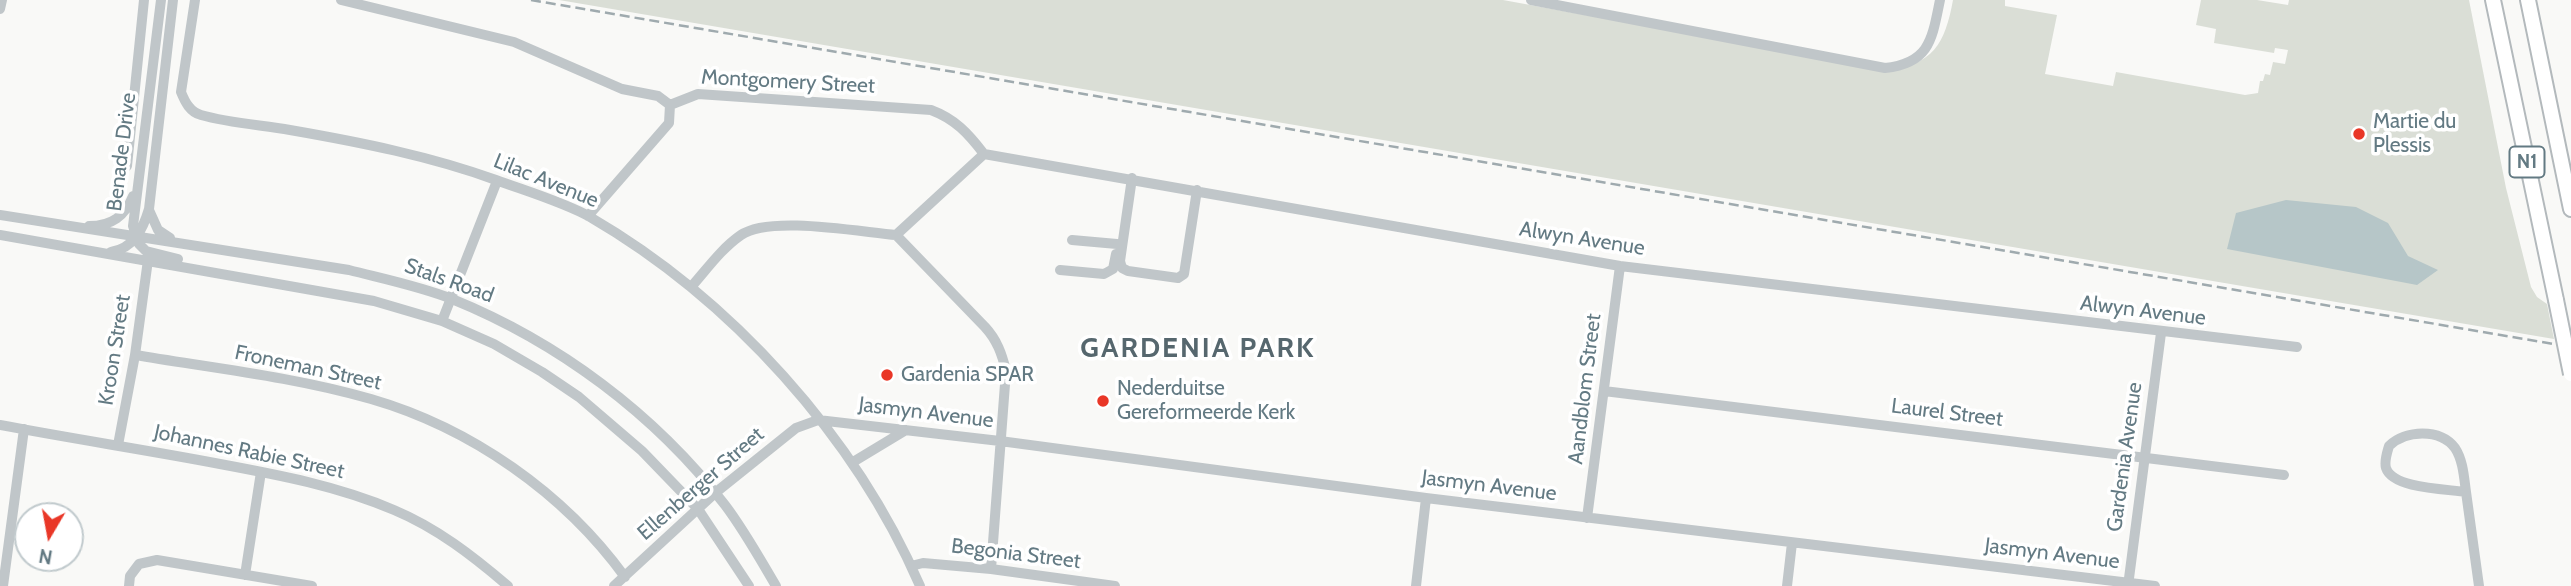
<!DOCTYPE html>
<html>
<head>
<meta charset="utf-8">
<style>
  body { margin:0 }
  #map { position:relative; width:2571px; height:586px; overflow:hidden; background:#f9f9f7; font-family:Cabin,sans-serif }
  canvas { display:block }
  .north { position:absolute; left:14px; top:502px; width:70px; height:70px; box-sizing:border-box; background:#fff; border:2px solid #c1cacd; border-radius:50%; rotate:190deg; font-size:19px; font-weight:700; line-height:28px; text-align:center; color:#637a83 }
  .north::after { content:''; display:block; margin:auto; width:24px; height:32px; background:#e93727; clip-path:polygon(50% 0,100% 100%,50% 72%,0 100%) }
</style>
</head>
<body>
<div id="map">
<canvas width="2571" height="586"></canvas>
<div class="north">N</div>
</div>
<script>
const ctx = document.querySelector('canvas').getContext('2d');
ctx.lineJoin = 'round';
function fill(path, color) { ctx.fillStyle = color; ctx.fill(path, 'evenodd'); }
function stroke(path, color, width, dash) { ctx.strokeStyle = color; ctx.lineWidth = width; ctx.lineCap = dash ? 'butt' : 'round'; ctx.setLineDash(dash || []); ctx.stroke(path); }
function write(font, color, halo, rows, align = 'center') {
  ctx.font = font + ' Cabin,sans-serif'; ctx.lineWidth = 7; ctx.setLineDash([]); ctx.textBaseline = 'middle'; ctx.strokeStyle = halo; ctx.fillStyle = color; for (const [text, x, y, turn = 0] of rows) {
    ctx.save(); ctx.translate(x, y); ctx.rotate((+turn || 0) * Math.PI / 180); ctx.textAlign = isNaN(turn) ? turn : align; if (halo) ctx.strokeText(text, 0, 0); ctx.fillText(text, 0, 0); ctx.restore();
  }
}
fill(new Path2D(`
  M559,0h944l383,70c47,-5 59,-26 67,-70h52v6l52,9 -12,59 68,12 3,-14 129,23 13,-2 2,-12h3l2,-7 5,1 3,-13 12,2 3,-14 -13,-2 -1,5 -60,-10 2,-14 -20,-4 5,-25h56l31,5 1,-5h180l37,188 25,99 6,10 10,7 7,35z`), '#daded6');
fill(new Path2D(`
  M2286,200l70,7 32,16 20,33 30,14 -21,15 -190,-36 9,-36z`), '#b6c6c8');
const highway = new Path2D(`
  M2493,0l63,300
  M2528,0l43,209`);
stroke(highway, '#b3b9bc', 18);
stroke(new Path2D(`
  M161,0l-28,226 6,18 7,7 32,8
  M195,0l-14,92c4,10 9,20 20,23 28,8 60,10 89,15 69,12 140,26 206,50 27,10 70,23 94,37 141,82 265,219 330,369
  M341,0l173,42 108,47 36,7 12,9 28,-11 233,16c24,9 37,23 53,44
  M1531,0l354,68c45,-5 47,-29 55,-68
  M0,9l2,-9
  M984,154l636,112 677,81
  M127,166l17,-166
  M1132,178l-12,83 2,7 6,3 50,7 6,-4 13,-84
  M149,210l9,20 12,8
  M0,215l349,55c35,9 70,16 103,29 106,43 203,115 273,206 19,25 35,54 51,81
  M588,216l81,-93 1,-18
  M89,226c23,0 36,-10 44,-30
  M0,235l374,66 68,20 52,23 48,28 37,25 63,54 56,58 51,77
  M896,235l88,-81
  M1072,240l45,4
  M111,252c23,-4 32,-23 38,-43l24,-209
  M1060,270l44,4 9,-5 3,-15
  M692,286c15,-17 30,-38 49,-51 28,-20 119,-3 155,0l89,92c12,13 17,27 21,44l-15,198
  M442,321l55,-140
  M135,355c78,13 160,22 236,44 100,29 193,94 254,178
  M1604,391l680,84
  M0,425c73,14 147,25 220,39 59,11 118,22 174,46 43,18 79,46 114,76
  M118,445l17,-90 13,-95
  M853,462l53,-32
  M2466,492c-2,-15 -3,-32 -11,-44 -15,-20 -50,-18 -66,-2 -2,7 -5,15 -3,22 7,21 61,21 80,24l13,94
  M1587,518l33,-252
  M911,566l12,-3 68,6 124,17
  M245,575l16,-103
  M3,586l21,-157
  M129,586l1,-10 9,-12 18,-4 155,26
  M614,586l101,-93 81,-65 22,-8 182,21 426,57 729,88
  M1416,586l10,-88
  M1787,586l5,-43
  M2128,586l33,-253`), '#c0c6c9', 10);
stroke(highway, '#fff', 14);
stroke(new Path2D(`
  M531,0l2040,347`), '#9faaae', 2.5, [10, 5]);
const highwayBridge = new Path2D(`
  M2556,300l15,74`);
stroke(highwayBridge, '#b3b9bc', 18, []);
stroke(highwayBridge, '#fff', 14);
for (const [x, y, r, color] of [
  [2359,134,7,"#e93727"],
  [887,375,7,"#e93727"],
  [1103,401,7,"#e93727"]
]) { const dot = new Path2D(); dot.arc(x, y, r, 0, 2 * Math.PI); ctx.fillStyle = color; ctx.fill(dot); stroke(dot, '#fff', 2.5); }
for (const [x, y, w] of [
  [2527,162,35]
]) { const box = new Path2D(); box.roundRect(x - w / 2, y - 15.5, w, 31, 5); ctx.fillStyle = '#fff'; ctx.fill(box); stroke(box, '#637a83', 2); }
write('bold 19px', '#637a83', null, [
  ["N1",2527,162]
]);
write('21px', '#637a83', '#fff', [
  ["Montgomery Street",788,82,3],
  ["Benade Drive",122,152,-83],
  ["Lilac Avenue",546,181,22],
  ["Alwyn Avenue",1582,239,9],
  ["Stals Road",449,281,20],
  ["Alwyn Avenue",2143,311,7],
  ["Kroon Street",115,350,-81],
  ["Froneman Street",308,368,12],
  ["Aandblom Street",1585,389,-83],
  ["Jasmyn Avenue",926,413,7],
  ["Laurel Street",1947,413,7],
  ["Johannes Rabie Street",249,452,12],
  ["Gardenia Avenue",2125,457,-82],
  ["Ellenberger Street",701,484,-41],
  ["Jasmyn Avenue",1489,486,7],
  ["Begonia Street",1016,554,7],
  ["Jasmyn Avenue",2052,554,7]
]);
write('21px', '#637a83', '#fff', [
  ["Martie du",2373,122],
  ["Plessis",2373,146],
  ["Gardenia SPAR",901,375],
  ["Nederduitse",1117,389],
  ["Gereformeerde Kerk",1117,413]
], 'left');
ctx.letterSpacing = '2px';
write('bold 28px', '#56676e', '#fff', [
  ["GARDENIA PARK",1198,349]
]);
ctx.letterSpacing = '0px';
</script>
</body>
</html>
